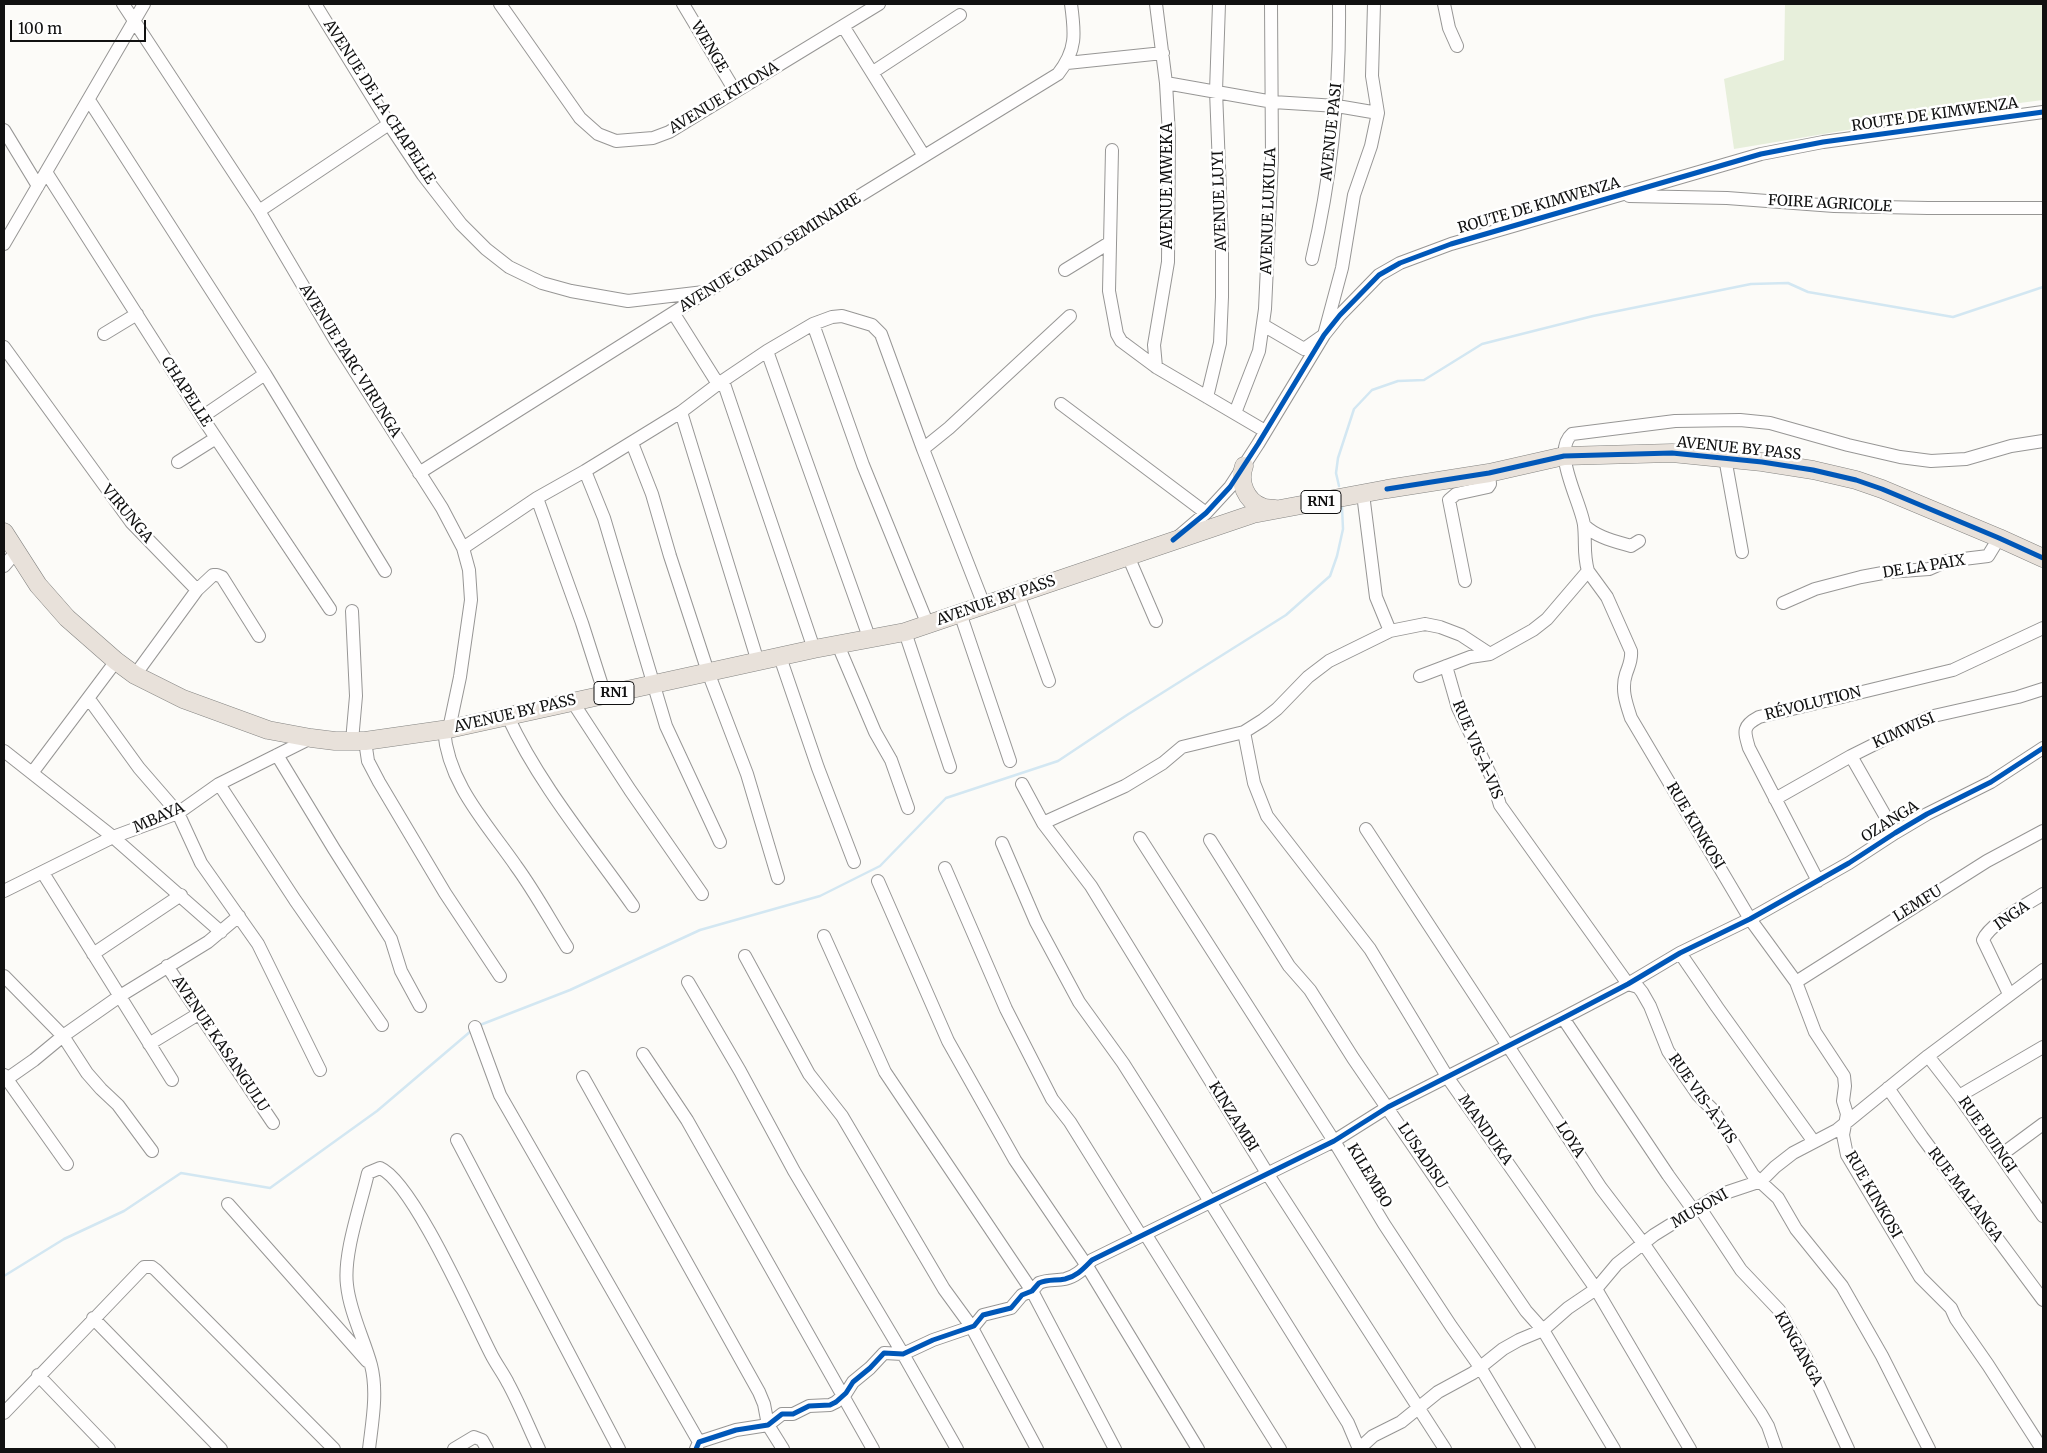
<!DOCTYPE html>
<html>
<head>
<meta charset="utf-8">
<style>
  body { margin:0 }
  #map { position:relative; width:2047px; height:1453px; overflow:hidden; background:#fcfbf8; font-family:Merriweather,serif }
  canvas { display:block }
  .frame { position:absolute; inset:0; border:5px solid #111; pointer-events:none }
  .scale { position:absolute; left:10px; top:20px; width:136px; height:22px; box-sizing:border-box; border:2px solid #111; border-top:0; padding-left:6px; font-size:15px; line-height:18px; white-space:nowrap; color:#111; -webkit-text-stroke:4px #fff; paint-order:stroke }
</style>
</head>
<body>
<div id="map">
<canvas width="2047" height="1453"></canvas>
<div class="frame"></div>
<div class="scale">100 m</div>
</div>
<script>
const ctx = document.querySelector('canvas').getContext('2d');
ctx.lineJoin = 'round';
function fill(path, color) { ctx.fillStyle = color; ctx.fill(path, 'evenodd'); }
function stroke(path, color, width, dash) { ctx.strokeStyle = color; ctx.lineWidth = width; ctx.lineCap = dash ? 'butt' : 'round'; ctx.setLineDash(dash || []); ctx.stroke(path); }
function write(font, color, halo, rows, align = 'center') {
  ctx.font = font + ' Merriweather,serif'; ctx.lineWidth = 5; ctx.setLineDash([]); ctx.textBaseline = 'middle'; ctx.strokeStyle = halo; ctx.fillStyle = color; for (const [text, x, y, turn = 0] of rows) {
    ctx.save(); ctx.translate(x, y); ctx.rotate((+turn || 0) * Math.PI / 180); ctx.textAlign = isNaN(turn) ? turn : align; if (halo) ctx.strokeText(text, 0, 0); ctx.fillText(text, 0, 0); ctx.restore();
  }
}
fill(new Path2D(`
  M1785,4h258v96l-70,9 -239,40 -10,-70 60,-19z`), '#e7efdb');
stroke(new Path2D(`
  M1339,486l-3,-13 2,-15 16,-49 18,-19 26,-9 26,-1 58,-36 111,-28 158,-32 37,-1 20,9 145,25 90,-30
  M480,1025l90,-35 130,-60 120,-34 60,-30 66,-68 112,-37 69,-46 159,-100 44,-39 7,-20 6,-27 -1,-22
  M4,1276l60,-37 60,-28 57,-38 89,15 107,-77 94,-80`), '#d3e7f2', 2.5);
const minor = new Path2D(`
  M123,4l136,207 76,129 107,168 21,40 6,22 2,30 -11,77 -11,52
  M315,4l74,120 34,51 38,49 25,25 23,18 33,16 29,8 57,10 76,-9
  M500,4l80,114 18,16 18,7 37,-3 16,-6 210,-128
  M683,4l52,87
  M1156,4l10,79 3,52 -1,127 -14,83 2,22
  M1444,4l5,24 8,18
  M843,26l81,130
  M1067,63l96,-10
  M873,72l87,-57
  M1166,83l107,19 64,4 41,7
  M89,100l176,274 120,197
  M4,130l34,56
  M1112,150l-3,141 8,43 4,7 35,26 109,64
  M46,172l156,245 128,192
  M1629,196l98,2 107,8 94,2h115
  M259,211l130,-87
  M4,244l140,-240
  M1312,259c20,-84 28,-169 27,-255
  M1065,270l44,-27
  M674,314l44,70
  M813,324l50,141 65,160
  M1263,325l41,24 20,-14 18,-67 12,-73 17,-49 7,-33 -6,-37 2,-72
  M104,334l33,-20
  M4,347l127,175 66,68 -62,85
  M767,351l103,289
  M723,381l91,268
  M1207,397l13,-54 2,-46v-54l-6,-152 3,-87
  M1061,404l145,109
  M681,412l77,250
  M1235,413l24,-62 6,-42 7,-151 -1,-154
  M202,417l63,-43
  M632,443l20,51 18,62 38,116 39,102 31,104
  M923,449l26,-21 121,-112
  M1725,458l17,94
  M178,462l38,-24
  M585,471l19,47 62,208 54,116
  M419,473l419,-264 220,-135c19,-24 17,-41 13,-70
  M1363,494l13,103 14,34
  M537,498l45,125 23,72
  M1584,525c12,12 30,16 47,21l8,-5
  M1179,536l27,-23 24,-26 28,-43 66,-109 16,-20 39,-40 21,-12 51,-19 310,-90 62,-12 220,-30
  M463,548l74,-50 48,-27 96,-59 37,-28 49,-33 46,-27 19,-7 10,-1 30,9 9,9 42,115 61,156
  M1128,556l28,65
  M4,566l12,-14
  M1588,571l19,26 24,54c1,9 -2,14 -5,23 -5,15 0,29 5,44l119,201 46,63 19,50 29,44 1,10 -2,15 4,13 -4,21 4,20 73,122 31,31 5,11 32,46 54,84
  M1465,581l-16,-81 7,-6 32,-7 2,-3 -1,-11
  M197,590l16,-15h4l5,2 37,59
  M1018,594l31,87
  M1783,603l32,-14 46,-12 27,-5 41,-3 18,-8 41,-5 11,-18
  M960,613l50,148
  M905,632l45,135
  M838,645l37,87 16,28 17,48
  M780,657l38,111 36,94
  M1446,666l12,42 34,70 8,27 128,179 10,3 4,5 8,14 18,45 30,44 15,15 40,65 25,23 18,31 46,57 40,70 47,93
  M1420,676l50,-19 20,-3 43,-24 14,-11 41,-48c-5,-18 -2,-28 -4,-46 -3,-23 -33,-73 -12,-91l103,-13 65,-1 30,3 78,22 52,12 31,4 35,-2 45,-13 32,-5
  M89,699l50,69 39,45 23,50 57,81 62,126
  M572,701l58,89 72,104
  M508,717c31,67 82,128 125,189
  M444,730c4,54 43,94 72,136 19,26 34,54 51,81
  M1244,732l10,51 13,33 103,133 78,129 148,211 94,160
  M352,741l4,-45 -4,-85
  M365,741l3,20 11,21 66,111 55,83
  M4,751l109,86 108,95
  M277,755l57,94 57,90 10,32 19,35
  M1851,756l44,77
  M32,773l84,-112
  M219,784l76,116 87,125
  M1022,784l21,39 48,63 176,287 178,276
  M1775,799l76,-43 78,-39 89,-20 25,-8
  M1043,823l82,-37 38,-23 19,-16 62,-15 19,-12 14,-11 31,-32 21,-16 61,-30 35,-7 15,3 21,8 29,19
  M1366,829l235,359 42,55 118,171 7,12 8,23
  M1140,838l194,303 50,83 67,102 29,41 49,82
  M1210,840l79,126 21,24 43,68 173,253 17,19 71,119
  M1002,843l34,79 43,80 44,61 33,52 192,308 11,26
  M945,868l61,141 46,90 18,23 71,114
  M43,873l129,207
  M878,881l70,160 67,119 72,106 111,183
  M1818,881l-69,-133c-5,-17 -7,-22 10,-31l194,-47 90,-42
  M4,891l109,-54 65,-24 41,-29 92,-46
  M824,936l61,136 147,219 83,158
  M1680,953l37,54 97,135
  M93,954l88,-59
  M745,956l64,118 33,42 102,173 27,37 66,123
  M167,966l106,157
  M4,976l59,60 24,37 14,16 17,16 34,46
  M688,982l52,89 54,100 109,183 54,95
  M1796,982l191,-121 56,-30
  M2009,994l-26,-54c6,-16 45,-36 60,-46
  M1563,1018l105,157 26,36
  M475,1027l25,68 199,347
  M149,1044l51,-31
  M643,1054l44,66 186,329
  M1928,1056l31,40 84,120
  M4,1075l63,89
  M583,1077l176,315 5,12 4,21 15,24
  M4,1081l30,-21 29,-24 57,-40 88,-54 31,-26
  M1888,1088l34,49 121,163
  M1959,1096l84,-49
  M457,1140l162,309
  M2001,1155l42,-31
  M228,1204l139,157
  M1700,1208l41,62 38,40 27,48 42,91
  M1146,1235l134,214
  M93,1318l128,131
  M38,1375l71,74
  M4,1413l140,-146h8l4,3 178,179
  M369,1449c3,-26 9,-57 2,-84 -7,-26 -21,-52 -24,-80 -4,-31 14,-81 21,-112l12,-5c33,14 92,149 111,186 5,10 12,19 17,29 12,22 21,45 31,66
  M454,1449l20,-12 8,3 5,9
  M696,1449l3,-7 37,-12 32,-5 14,-11h11l16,-8 21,-1 6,-3 10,-9 7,-11 17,-14 14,-15 19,1 30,-14 41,-14 9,-11 28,-7 11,-13 10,-4 7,-8c9,-4 17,-2 26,-4 12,-3 18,-10 27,-19l242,-119 54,-34 175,-89 65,-34 52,-31 70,-34 99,-56 46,-30 32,-19 64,-32 52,-34
  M1359,1449l14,-13 28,-14 37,-30 35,-19 30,-24 16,-9 24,-10 25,-22 28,-19 21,-25 37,-29 58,-36 16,-7 33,-11 14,-14 18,-14 44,-23 91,-74 115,-86`);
const highway = new Path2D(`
  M1244,466c-6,16 2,35 18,41 4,2 9,1 13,2
  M4,532l34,53 29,33 49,43 19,14 48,24 85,31 43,8 24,3h30l84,-12 365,-80 91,-17 348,-118 134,-25 102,-16 75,-17 108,-3 90,9 51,8 43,10 26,9 117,49 44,20`);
stroke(minor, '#979695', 14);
stroke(highway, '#848482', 19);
stroke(minor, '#fffefe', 12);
stroke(highway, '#e8e1da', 18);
stroke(new Path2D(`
  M1387,489l102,-16 75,-17 108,-3 90,9 51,8 43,10 26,9 117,49 44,20
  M1173,540l33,-27 24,-26 28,-43 66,-109 16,-20 39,-40 21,-12 51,-19 310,-90 62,-12 220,-30
  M696,1449l3,-7 37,-12 32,-5 14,-11h11l16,-8 21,-1 6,-3 10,-9 7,-11 17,-14 14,-15 19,1 30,-14 41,-14 9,-11 28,-7 11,-13 10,-4 7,-8c9,-4 17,-2 26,-4 12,-3 18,-10 27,-19l242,-119 54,-34 175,-89 65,-34 52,-31 70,-34 99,-56 46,-30 32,-19 64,-32 52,-34`), '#0057b8', 5);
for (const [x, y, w] of [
  [1321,502,40],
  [614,693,40]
]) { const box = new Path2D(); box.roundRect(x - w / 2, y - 11.5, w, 23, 4); ctx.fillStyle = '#fff'; ctx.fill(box); stroke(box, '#111', 1); }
write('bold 14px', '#111', null, [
  ["RN1",1321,502],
  ["RN1",614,693]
]);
write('15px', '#111', '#fff', [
  ["WENGE",709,47,59],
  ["AVENUE KITONA",724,98,-31],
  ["AVENUE DE LA CHAPELLE",379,102,57],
  ["ROUTE DE KIMWENZA",1935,115,-8],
  ["AVENUE PASI",1332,132,-84],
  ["AVENUE MWEKA",1168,186,-90],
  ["AVENUE LUYI",1220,201,-92],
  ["FOIRE AGRICOLE",1830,204,3],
  ["ROUTE DE KIMWENZA",1539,206,-16],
  ["AVENUE LUKULA",1269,211,-88],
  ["AVENUE GRAND SEMINAIRE",770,253,-32],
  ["AVENUE PARC VIRUNGA",350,361,58],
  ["CHAPELLE",186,392,57],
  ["AVENUE BY PASS",1739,449,6],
  ["VIRUNGA",127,514,50],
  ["DE LA PAIX",1924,567,-9],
  ["AVENUE BY PASS",996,601,-19],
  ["RÉVOLUTION",1813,704,-14],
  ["AVENUE BY PASS",515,714,-13],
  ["KIMWISI",1904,731,-24],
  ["RUE VIS-À-VIS",1477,750,67],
  ["MBAYA",159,818,-24],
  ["OZANGA",1890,822,-32],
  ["RUE KINKOSI",1695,826,59],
  ["LEMFU",1918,904,-32],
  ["INGA",2012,916,-35],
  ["AVENUE KASANGULU",220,1044,56],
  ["RUE VIS-À-VIS",1702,1099,55],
  ["KINZAMBI",1233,1117,58],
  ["MANDUKA",1485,1130,55],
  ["RUE BUINGI",1987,1135,55],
  ["LOYA",1570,1140,57],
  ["LUSADISU",1422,1156,56],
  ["KILEMBO",1369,1176,59],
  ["RUE KINKOSI",1873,1195,60],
  ["RUE MALANGA",1965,1195,53],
  ["MUSONI",1700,1209,-30],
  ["KINGANGA",1798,1349,61]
]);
</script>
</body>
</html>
